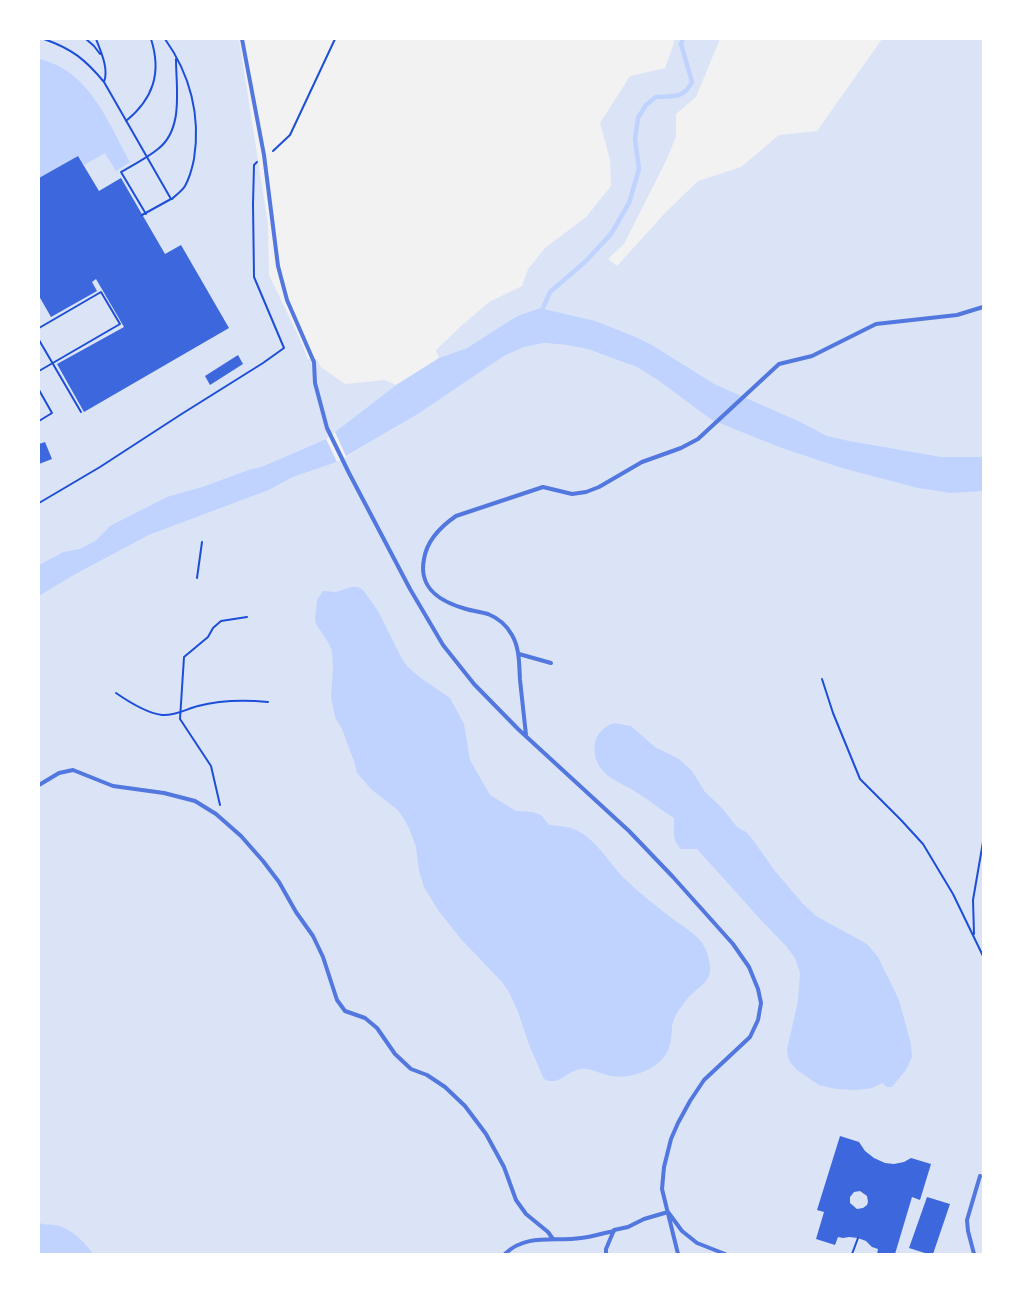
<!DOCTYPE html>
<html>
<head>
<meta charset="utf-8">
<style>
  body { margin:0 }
  #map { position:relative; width:1022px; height:1293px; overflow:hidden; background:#f2f2f2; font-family:"Libre Baskerville",serif }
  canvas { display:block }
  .frame { position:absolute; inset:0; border:40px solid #fff; pointer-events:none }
</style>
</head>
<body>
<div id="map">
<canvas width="1022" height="1293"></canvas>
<div class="frame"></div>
</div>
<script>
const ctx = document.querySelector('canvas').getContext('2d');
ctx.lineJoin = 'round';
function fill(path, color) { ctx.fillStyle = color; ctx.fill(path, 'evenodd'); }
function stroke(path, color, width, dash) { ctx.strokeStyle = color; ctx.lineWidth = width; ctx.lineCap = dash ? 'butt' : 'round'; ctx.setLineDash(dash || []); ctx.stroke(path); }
fill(new Path2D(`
  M39,39h200l29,185 1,51 30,62 9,22h9l4,8 24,17 40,-4 11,5 -70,54 -65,28 -10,2 -49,18 -92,39 -15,15 -16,8 -16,3 -24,13z
  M674,39h46l-24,58 -20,17v23l-10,24 -42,83 -16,15 9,7 48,-53 33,-32 43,-14 38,-32 38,-4 65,-92h101v1215h-944v-658l35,-21 75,-40 120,-45 24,-13 44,-15 81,-48 86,-58 20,-9 20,-4 23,2 9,-28 -36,-9 -23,8 -50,32 -28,10 -3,-8 24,-23 29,-25 33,-16 6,-17 17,-21 41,-31 25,-31 -1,-26 -10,-37 30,-47 35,-8 9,-25z`), '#dbe4f7');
fill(new Path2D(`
  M39,59c50,11 69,63 91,103l-14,9 -11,-18 -21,12 -6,-9 -39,22z
  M540,308l55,13 43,17 14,7 62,39 84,37 29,15 22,5 92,16h42v34l-32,2 -33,-5 -76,-20 -63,-21 -67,-27 -54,-40 -21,-13 -49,-18 -21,-4 -23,-2 -20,4 -20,9 -86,58 -72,42 -11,-24 61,-47 43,-27 28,-10 50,-32z
  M326,439l11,23 -44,15 -24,13 -120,45 -75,40 -35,21v-31l24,-13 16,-3 16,-8 15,-15 57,-29 35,-10 49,-18 10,-2z
  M351,587h7l5,3 15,21 24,48 6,8 10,9 32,22 14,26 6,36 20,35 26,16 16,1 9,3 8,10c9,1 19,1 27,5 21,10 32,32 48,48 15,15 32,28 49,41 8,6 18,12 25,19 8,8 11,19 12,29 1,13 -8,18 -16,25 -5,4 -9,9 -12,14 -15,18 -7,24 -13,42 -8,22 -41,33 -62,27 -9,-2 -16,-7 -26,-6 -15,2 -22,18 -37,10l-14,-32 -12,-35 -9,-20 -7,-10 -42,-44 -22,-28 -14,-23 -5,-16 -3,-24 -7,-19 -5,-9 -6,-9 -26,-20 -15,-17 -2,-9 -13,-35 -7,-12 -4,-20 2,-29 -1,-17 -4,-9 -12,-18 -1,-5 2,-19 6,-9 13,1z
  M614,723l17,3 24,21 24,12 13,12 13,21 16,15 16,20 9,5 7,8 22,31 28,33 13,12 51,28 11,13 21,43 12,44 1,13 -3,7 -4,7 -13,16h-5l-5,-4 -10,5 -15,2 -21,-1 -17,-4 -22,-15 -7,-8 -2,-5 -1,-8 11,-48 2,-28 -5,-15 -9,-12 -25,-26 -64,-71h-16c-10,-11 -6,-17 -7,-31 -13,-8 -25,-18 -38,-26 -9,-6 -25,-12 -32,-20 -8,-8 -11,-19 -9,-30 3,-10 9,-15 19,-19z
  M39,1223c5,2 9,1 15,2 16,2 30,16 39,29h-54z`), '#bfd3fe');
stroke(new Path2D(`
  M541,313l9,-21 35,-30 26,-28 18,-31 10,-34 -4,-30 3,-21 8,-13 10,-8c17,-1 27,2 36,-15l-11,-38 2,-5`), '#bfd3fe', 4.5);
fill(new Path2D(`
  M78,156l21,35 22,-13 44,76 16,-9 48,83 -145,84 -27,-48 67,-37 -28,-48 -4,3 5,9 -46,26 -12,-21v-118z
  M238,355l5,9 -33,21 -5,-9z
  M45,442l7,17 -13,5v-20z
  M840,1136l19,6 6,9 9,7 11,5 9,1 10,-2 7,-4 20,6 -11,36 -8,-3 -17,57h-18l1,-5 -6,-2 -6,-6 -8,-3 -9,-1 -6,1 -5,-1 -3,8 -19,-6 8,-27 -7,-2zM860,1191l7,5 1,6 -1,3 -4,3 -6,1 -7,-6v-6l4,-5z
  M927,1197l23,7 -17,50h-5l-19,-6z`), '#3d67dc');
stroke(new Path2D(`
  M44,39c28,10 41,20 60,43l67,117 -29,16
  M86,39l8,7 6,8
  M96,39c5,13 13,30 8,43
  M165,39c25,35 36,77 29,120 -2,10 -4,18 -9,27 -3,5 -9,9 -13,13
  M126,121c27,-22 36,-48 25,-82
  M273,151l17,-16 45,-96
  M146,214l-25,-42c12,-7 26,-14 37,-23 26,-20 18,-61 18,-90
  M39,328l62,-36 19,32 -81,47
  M39,340l42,72
  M39,390l13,23 -13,8
  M39,503l61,-36 80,-52 83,-52 21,-15 -30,-71 -1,-73 1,-39 3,-3
  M197,578l5,-36
  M822,679l11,34 27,66 41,41 22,24 30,50 30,62
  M116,693c13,9 30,20 46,22 14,1 24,-6 36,-9 23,-6 47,-6 70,-4
  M220,805l-9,-39 -31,-47 4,-62 24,-20 5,-9 8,-7 26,-4
  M974,934l-1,-34 10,-58
  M852,1254l6,-16`), '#1d4ed8', 2);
stroke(new Path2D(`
  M242,39l22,116 14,111 9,34 27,62 1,21 12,45 22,45 61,116 33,56 31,39 44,45 111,102 44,46 60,67 16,23 9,22 3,14 -3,17 -8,17 -46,43 -14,21 -12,22 -7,16 -7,28 -2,22 16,65
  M519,654l32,9
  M526,735c-2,-19 -4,-37 -6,-55 -1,-15 0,-31 -8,-45 -5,-9 -14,-17 -24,-21 -7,-2 -15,-3 -22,-5 -25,-7 -48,-20 -42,-50 3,-19 16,-32 32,-43l87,-29 29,7 14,-2 13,-5 43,-25 39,-14 17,-9 81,-75 33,-8 64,-32 81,-9 26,-8
  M39,785l20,-12 14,-3 40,16 51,7 31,8 21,13 25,22 22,25 16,21 17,30 17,24 10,21 14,43 8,11 20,7 12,10 18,26 16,15 16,6 18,12 20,19 21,28 18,33 12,33 10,14 22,18 5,7
  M505,1254c21,-21 50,-12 76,-16 11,-1 22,-5 33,-7
  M606,1254v-5l8,-19 14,-3 16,-8 24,-7 14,19 15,12 28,11
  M974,1254l-6,-23 -1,-11 13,-44`), '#5277de', 4);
</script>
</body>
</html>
